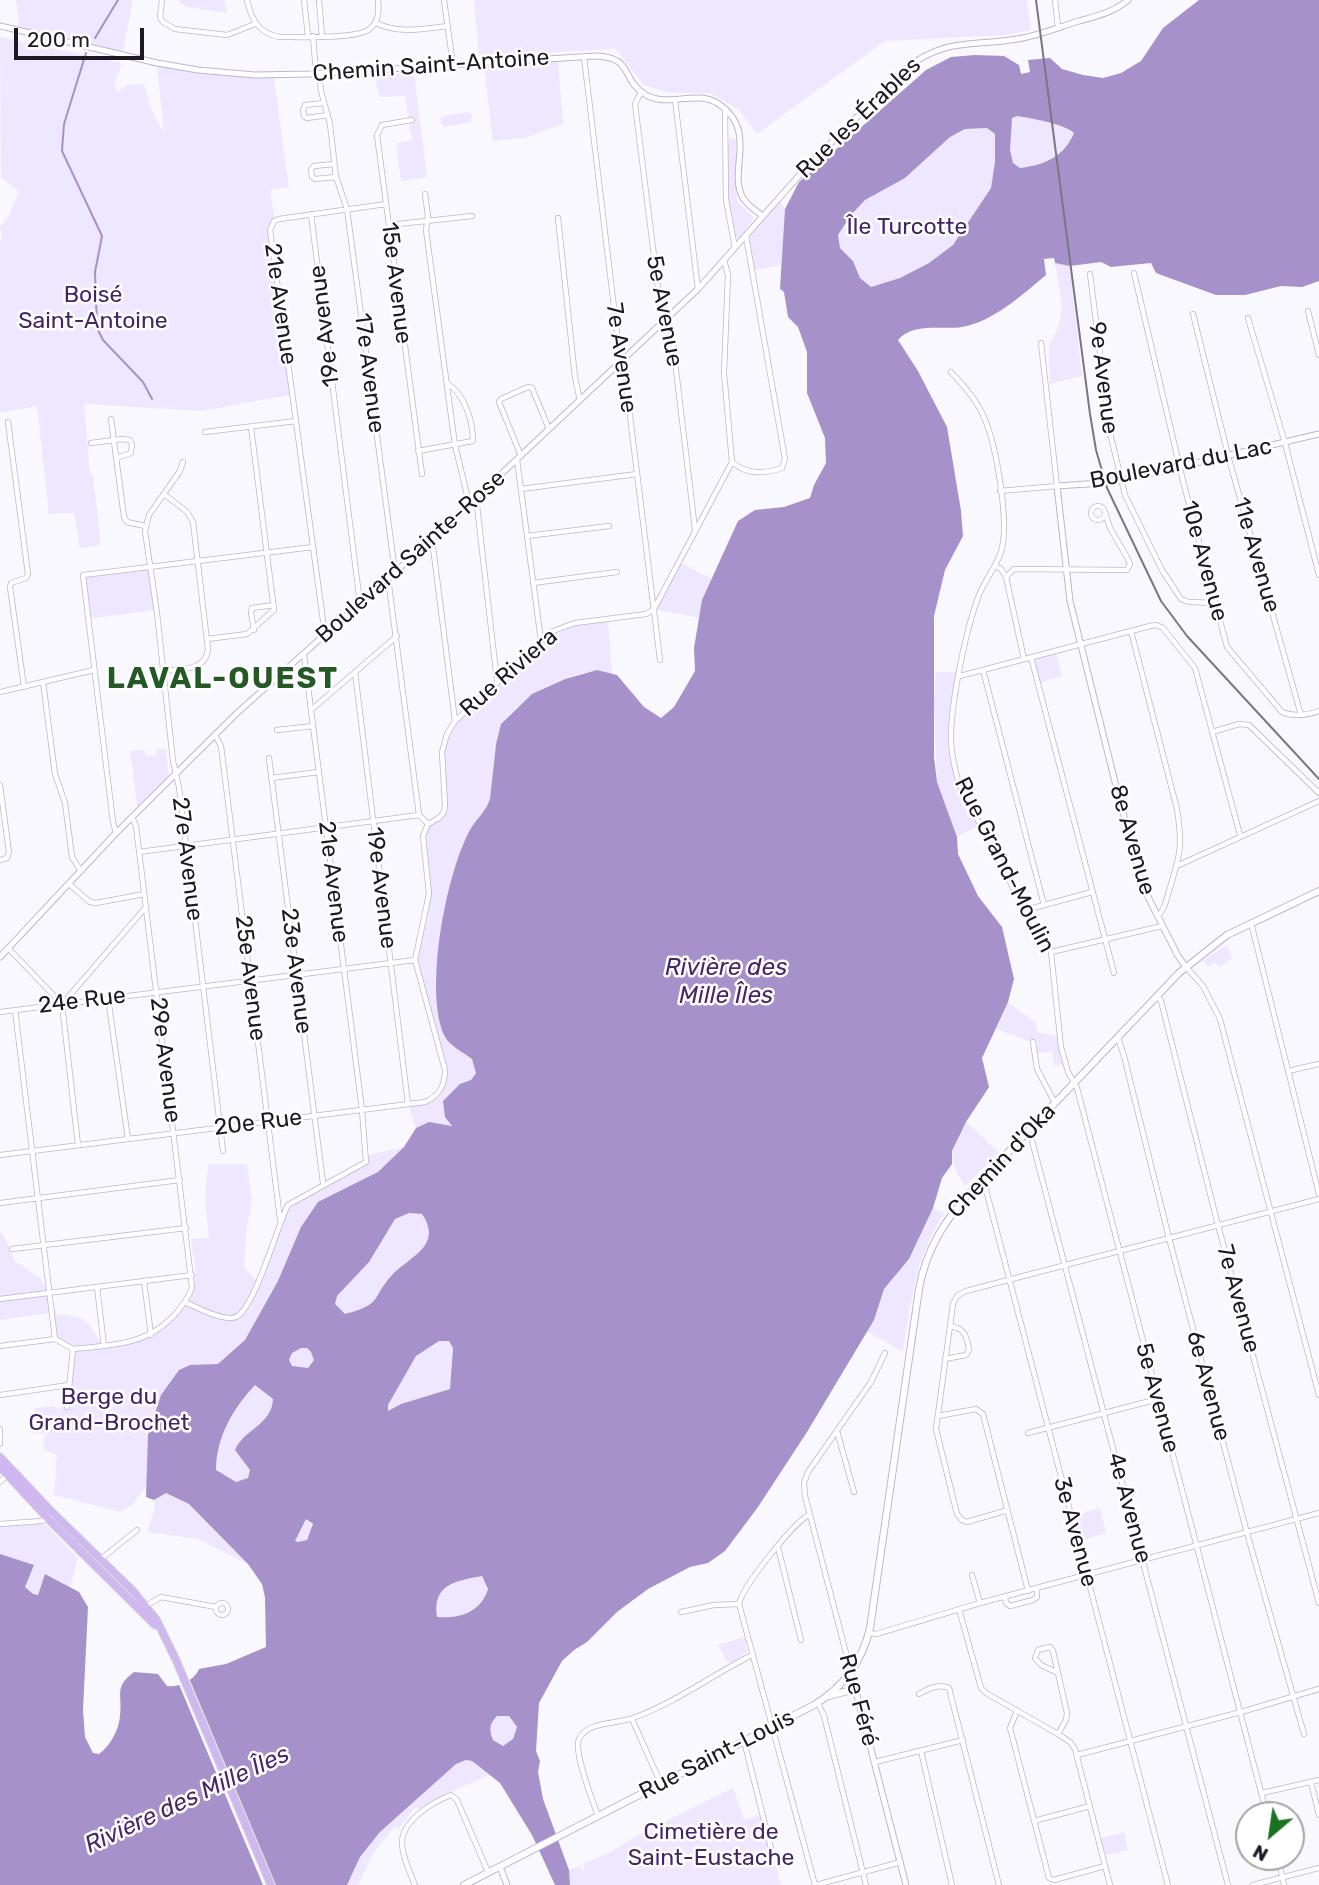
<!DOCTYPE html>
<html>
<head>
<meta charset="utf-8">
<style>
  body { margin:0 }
  #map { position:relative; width:1319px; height:1885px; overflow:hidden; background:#faf8ff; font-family:Rubik,sans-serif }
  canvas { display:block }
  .north { position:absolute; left:1235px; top:1801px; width:70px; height:70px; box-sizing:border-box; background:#fff; border:2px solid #a5a3a7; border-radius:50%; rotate:209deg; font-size:19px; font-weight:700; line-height:28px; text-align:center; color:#1d1924 }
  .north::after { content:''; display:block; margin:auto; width:24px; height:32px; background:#197320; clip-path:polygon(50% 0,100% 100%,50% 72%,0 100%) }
  .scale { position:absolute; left:14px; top:28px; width:130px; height:32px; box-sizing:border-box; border:4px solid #1d1924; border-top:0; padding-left:9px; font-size:21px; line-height:24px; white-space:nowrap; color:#1d1924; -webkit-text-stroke:5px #fff; paint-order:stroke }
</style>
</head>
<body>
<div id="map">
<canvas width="1319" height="1885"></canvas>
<div class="north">N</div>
<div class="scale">200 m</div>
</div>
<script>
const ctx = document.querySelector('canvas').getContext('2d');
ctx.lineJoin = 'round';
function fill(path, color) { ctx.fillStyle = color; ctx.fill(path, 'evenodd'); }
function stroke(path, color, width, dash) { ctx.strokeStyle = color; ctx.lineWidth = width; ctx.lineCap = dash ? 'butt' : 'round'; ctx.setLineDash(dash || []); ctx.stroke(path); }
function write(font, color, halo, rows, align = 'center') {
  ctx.font = font + ' Rubik,sans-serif'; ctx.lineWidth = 5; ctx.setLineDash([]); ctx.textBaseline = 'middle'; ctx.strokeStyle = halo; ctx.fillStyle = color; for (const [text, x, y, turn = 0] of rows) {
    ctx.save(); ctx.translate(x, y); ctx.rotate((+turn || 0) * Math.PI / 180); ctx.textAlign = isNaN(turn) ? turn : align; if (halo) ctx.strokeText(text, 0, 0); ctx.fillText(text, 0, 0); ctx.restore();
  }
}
fill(new Path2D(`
  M16,0h117l-10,51 -104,-24z
  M177,0h47l3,13 -41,-6z
  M474,0h553l4,30 -25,5 -121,6 -128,93 -18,-24 -29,-17h-40l-26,-8 -28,-36 -137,7z
  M0,37l122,26 -7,18 1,12 11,-8 17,-1 6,22 14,28 -7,-71 66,10h50l16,114 -19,3 5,31 -4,5 19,169 -89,16 -117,-7 6,70h3l8,71 -21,3 -6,-35 -25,1 -12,-108 -37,7v-171l2,-7 -2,-9 8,-9 11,-26 -18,-13z
  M558,61l5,63 -38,14 -32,3 -9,-75z
  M414,73l13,104 -26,4 -5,-38 16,-3 -7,-44 -26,1 -4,-23z
  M468,112l4,3 -1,7 -26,5 -3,-2 -2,-6 3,-3z
  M1016,116c14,2 49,8 58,17 -10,24 -30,32 -54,35l-7,-5 -3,-13 1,-32z
  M987,128l8,5v29l-4,26 -37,57 -25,18 -29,15 -30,9 -10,-9 -7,-17 -13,-13 -2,-13 13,-20 14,-15 40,-22 45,-41 15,-8z
  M731,137l5,3 1,61 17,17 -15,21 -3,-2 -8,-39 -1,-53z
  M779,199l6,10 -3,56 -31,6 -6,-35z
  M1055,263l15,3 12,110 -32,8 -1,-41c20,-24 10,-52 6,-80z
  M679,562l33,17 -13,39 -45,-9z
  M149,567l7,43 -69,9 -4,-44z
  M608,620l4,54c-5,-1 -11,-4 -16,-3 -30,1 -77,28 -94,53 -8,12 -9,58 -12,75l-2,8 -18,23 -24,75 -11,73 8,56 6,8 23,17 4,14 -5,7 -11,4 -10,44c-13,-7 -21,-6 -34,0l-8,-24 24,-5 13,-20 -30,-120 13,-62 -7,-62 23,-23c0,-25 -3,-51 4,-75 8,-24 97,-100 123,-110 11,-4 25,-5 37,-7z
  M1056,653l6,23 -23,7 -7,-25z
  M936,672h24l-9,69 8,43 22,41 -24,12 -20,-55 -3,-79z
  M156,749h10l3,30 -31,32 -8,-60 15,-1 1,6 11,-1z
  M1227,945l5,13 -12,9 -6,-5 -5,5 -7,-6z
  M1008,1002l28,21 1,9 21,4 6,28 -10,2 -2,-15 -16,3 2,-11 -3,-3 -7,1 -33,-13z
  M966,1122l33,30 -34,34c-19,-31 -14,-32 1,-64z
  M404,1147l-9,71 14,-5 14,1c20,32 -12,42 -30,60 -22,23 -9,30 -48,40l-22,37 -42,46 -17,27 -16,140 -50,-25 -51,-7 7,-21v-11l-8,-3 1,-12 -15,20 -12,7 -66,-17 3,-40 -12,-5 -2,-8 3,-8 -15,-1 -1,-13 5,-12 18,-2 6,3 1,6 1,-9 8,-21 4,-36 -17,-10 -7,-45 8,21c28,-1 32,7 45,30 15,-2 34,-3 48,-10 11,-6 41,-36 44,-47 4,-15 -2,-34 -3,-49l18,-1 -4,-39 3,-35h39l5,37 -5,25 -3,41 14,15 30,-77 78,-43 1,-7z
  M933,1208l11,5c-29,45 -33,88 -41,139l-37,-21 8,-11 10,-31 25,-30z
  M2,1232l13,29 25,17 6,10 4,25 -50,7v-87z
  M448,1340l5,7 -3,42 -49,15 -13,8v-6c13,-26 27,-64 60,-66z
  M1100,1508l6,25 -28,9 -7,-25z
  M306,1518l7,9 -6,13 -10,2 -3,-1z
  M45,1524l33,34 -8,29 -24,-13 -9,21 -4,-1 -8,-7 9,-22 -34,-11v-29z
  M482,1576l6,13c-7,23 -28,30 -51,29 -5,-34 19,-37 45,-42z
  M745,1637l2,15 -16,11 -5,-3 -8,-15z
  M497,1716h12l8,11 -4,12 -10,7 -10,-6c-4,-10 -4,-16 4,-24z
  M466,1760l6,1 16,14c-24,12 -48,20 -69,34l-4,-1 -16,20 1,3 -5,-5 -21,26 -16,33h-11l13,-28 20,-25 76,-68z
  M733,1788l11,32 18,-5 19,70h-211l-1,-15 11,-4 5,8 -2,-11 28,-11 25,-16z
  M1124,1832l4,18 -22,5 -5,-17z`), '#efe6ff');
fill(new Path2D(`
  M1199,0h120v281l-17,6 -21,-1 -36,9h-29l-60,-22 -5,-10 -40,4 -10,-5 -31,4 -15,-3 -1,-5 -10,1 2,16c-23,19 -53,47 -84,52 -20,3 -49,-5 -64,13l20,31 29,56 14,84 2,25 -18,34 -11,46v141l3,25 20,55 1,17 20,42 24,31 12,52 -6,23 -26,56 7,29 -23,35 -14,29v13l-10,14 -9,30 -24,51 -25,30 -10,31 -67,112 -49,75 -33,44 -17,12 -18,4 -42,22 -31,23 -30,30 -13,8 -12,11 -23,42 -3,48 4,10 -2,11 5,27 26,71 1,15h-15l-23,-50 -32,-52 -28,-22 -6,-1 -10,4 -76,68 -20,25 -13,28h-347v-331l34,11 -9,22 8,7 5,1 7,-21 34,18 9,15 -5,103 2,27 8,16 6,1c11,-8 20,-24 21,-38 3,-22 -7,-28 14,-44l24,2 9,12c11,2 28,-6 32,-17l27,-5 40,-17 -1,-50 -3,-13 -14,-20 -59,-60 -23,-11 -12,7 -8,-3 2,-62 13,-40 18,-25 11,-5 28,-1 27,-24 33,-59 23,-54 17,-25 60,-30 26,-25 12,-19 13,-6 23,4 -7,-9 -2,-16 17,-17 11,-4 5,-7 -4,-14c-9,-7 -23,-13 -28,-24 -20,-46 2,-161 26,-205 6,-11 16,-18 20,-31l6,-55 5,-20 31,-30 33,-15 32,-9 20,5 27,32 17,11 13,-11 21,-36 -1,-23 8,-48 36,-79 17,-11 29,-3 26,-9 4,-13 12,-22 -1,-25 -18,-45v-41l-9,-25 -10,-10 -4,-25 -4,-3 5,-80 14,-27 127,-112 25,-13 24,-2 29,1 15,9 2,9 9,-2 -2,-12 22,-2 12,11 21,6 20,3 18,-5 20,-12 22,-33zM1017,116c13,2 48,8 57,17 -10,24 -30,32 -54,35l-7,-5 -3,-13 2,-32zM987,128l8,6v28l-4,26 -38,57 -24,18 -29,15 -29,9 -11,-9 -7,-17 -13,-13 -2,-13 13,-20 14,-15 40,-22 45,-41 15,-8zM409,1213l13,1c21,31 -11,42 -29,60 -22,23 -9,30 -48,40l-10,-10 2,-8 32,-34 26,-43zM439,1341h10l4,7 -3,41 -49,15 -13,7v-6l28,-49zM301,1348h6l4,4 3,8 -6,8 -16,-2 -3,-6 3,-7zM255,1385l18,14c-1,26 -29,30 -38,51l15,20 -2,8 -12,4 -20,-12c0,-32 17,-62 39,-85zM306,1519l7,5 -6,16 -9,2 -3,-1zM482,1576l6,13c-7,23 -28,30 -51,28 -5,-33 19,-36 45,-41zM497,1716h12l8,11 -4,12 -10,7 -10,-6c-4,-10 -4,-16 4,-24z`), '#a691ca');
fill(new Path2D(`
  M189,1678l87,207h-13l-85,-203z`), '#faf8ff');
stroke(new Path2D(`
  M95,38l23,-38
  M86,53l-22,71 -2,27 40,85 -7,36 2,56 6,12 40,42 9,17`), '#a691ca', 2);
const minor = new Path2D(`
  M162,0l-2,17 3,5 12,7 52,6 28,-11
  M247,0c4,19 12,34 33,37 19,0 75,2 88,-7 11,-7 11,-19 10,-30
  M304,0l4,36
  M319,0l3,36
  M444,0l9,65
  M1055,0l3,27
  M376,23c23,11 46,6 72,3
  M313,36l3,37
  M584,57l35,292 4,10 37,301
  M319,73l2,18 9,33 6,53 11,32 48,363
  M641,92l-6,12 23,184 13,40 24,201
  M675,100l23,189
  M324,103l-19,2 -2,5 1,6 3,2 21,-3
  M725,110l1,90 9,48
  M412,120l-30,5 -5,10 45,339
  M334,164l-20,2 -3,3 1,8 3,2 21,-2
  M425,194l3,22 -2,14 29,215 14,58
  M311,214l49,389
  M558,218l17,159 5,24
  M389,225l83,-9
  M1134,273l49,208 44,166 55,65c11,5 25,3 37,-1
  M1090,274l20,159 15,62 37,75 19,29 8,3 26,1
  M1308,311l11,44
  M1193,314l36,145 72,256
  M1248,318l37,125 34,132
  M951,372c12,13 25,27 32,43 13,27 27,108 18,137 -5,15 -16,28 -22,43 -13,34 -29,110 -28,147 1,14 4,28 8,42l59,113 33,55 10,95 7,25 9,16 190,727
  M111,419l13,98 3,5 18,4
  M8,422l20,152 -2,4 -15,5 -1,4 14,100
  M205,432l91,-11
  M91,443l31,-4 8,1 2,4 -1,9 -15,5
  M418,451l55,-10c0,-19 -8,-46 -25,-57
  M521,456l-22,-54 2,-3 27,-12 4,1 17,41
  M517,460l24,181
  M183,462l-3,9 -31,44 -4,16 12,82 16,148 6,26 44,364
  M732,462c14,13 32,12 50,6l3,-9 -39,-223
  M521,489l116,-15
  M1000,491l57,-5 -16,-143
  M476,497l21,184
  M1091 513a7 7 0 1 1 14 0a7 7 0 1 1-14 0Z
  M527,536l82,-10
  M432,539l23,182
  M995,566l6,3 5,8 18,82
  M1006,577l8,-8 113,1 3,-6 -2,-5 -18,-31 -5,-16
  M388,578l31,237 9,9
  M533,583l84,-11
  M254,630l-3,-17 1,-5 22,-3
  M1131,631l46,178c6,38 3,46 -8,82 -3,9 -4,19 -12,25
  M325,635l-55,-405 4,-9 5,-2 107,-15
  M207,639l40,-5 27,-24 -23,-183
  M1031,657l83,316
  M983,670l61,235
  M163,671c18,-2 43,0 45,-22l-15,-127 -6,-10 -23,-18
  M355,672l53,432
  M960,676l190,-50 6,-1 7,3 32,40 45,167
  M43,682l12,92 10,29 7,54 9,14
  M0,692l94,-22
  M311,710l86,-74
  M277,730l36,-4
  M1212,732l27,-8 10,1 70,68
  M215,735l6,11 59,473
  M269,758l54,425
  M271,778l48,-6
  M0,785l9,67 -2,6 -7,2
  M116,833l-3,-11 -30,-247 230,-28
  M139,852l280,-37
  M1179,865l140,-64
  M69,884l21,18 6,1 48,-9
  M1026,910l66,-18
  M1251,923l68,271
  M9,949l53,55 16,141
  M1051,952l111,-26
  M1186,967l17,19 17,33 99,376
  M1157,996l4,5 57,224 101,378
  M108,998l20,141
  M63,1003l83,-96
  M15,1010l40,329
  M0,1012l415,-52
  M1118,1038l6,18 45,182 78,295 57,201
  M1033,1042l4,27 18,34
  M1288,1071l31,-7
  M1028,1131l3,6 197,748
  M0,1155l425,-53c14,-6 20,-16 20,-32l-30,-110 14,-66 -6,-58 5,-12 11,-6 5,-6 1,-7 -3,-53 5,-18 8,-13 98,-90 22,-8 71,-9 8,-5 78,-147 -8,-89 4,-98 -4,-15
  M981,1181l5,9 182,695
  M0,1203l180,-23
  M12,1249l174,-21
  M144,1281l7,54
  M97,1287l7,59
  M0,1299l192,-24
  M185,1302c11,5 39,20 51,15 19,-9 41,-91 52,-112l78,-43 -4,-52 -58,-455
  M55,1339l18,10
  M0,1346l55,-7
  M73,1349c42,-4 76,-4 105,-38 6,-8 11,-14 14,-24l-56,-461 -4,-9
  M945,1359l21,-4 3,-5c-2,-13 -4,-22 -19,-24
  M0,1395l69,-10
  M67,1407l6,-58
  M938,1416l38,-7 7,5 45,177
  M0,1429v15
  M837,1431l17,61
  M1028,1433l130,-34
  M0,1482l9,-9
  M1008,1510l-41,12 -5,-2 -5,-6 -21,-85 17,-125 4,-8 9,-5 353,-92
  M809,1515c-15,7 -67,72 -70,89l76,281
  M0,1524l42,-3 12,-7
  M778,1547l23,93
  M101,1559l36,-29
  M972,1575l8,28
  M1005,1597l1,6 4,3 23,-6 4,-3v-8
  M216 1609a6 6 0 1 1 12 0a6 6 0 1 1-12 0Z
  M144,1607l17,-10 55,10
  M959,1609l22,79 5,5 72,41 12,8 5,7 35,136
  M681,1612l33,-7 25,-1
  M868,1633l8,1 104,-31 339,-90
  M851,1672l-46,-176 -1,-13 4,-11 63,-90 14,-29
  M1058,1673l-17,-8 -6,-7 3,-8 12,-3 3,4 14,62 -1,7 -8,14
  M919,1694c9,-5 20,-11 30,-6l50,197
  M818,1703l6,13 42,169
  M1017,1711l-7,17 39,150 5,2 51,-14
  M632,1719l29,65
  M744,1741l27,107
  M921,1751l31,134
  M1077,1755l164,-43 78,-23
  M875,1762l88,-22
  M1311,1782l8,33
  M1262,1793l57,-13
  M598,1816c-5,-15 -25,-64 -19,-77 8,-18 39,-15 54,-21 42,-15 79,-43 119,-63
  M1034,1821l56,-15
  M1278,1857l6,28
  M415,1885c-5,-12 -13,-29 -13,-42 0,-23 31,-41 49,-48l6,5 31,72
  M816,1885l85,-23
  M1253,1885l66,-17`);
const tertiary = new Path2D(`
  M0,26l157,37 41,7 57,5 55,-1 285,-18c40,1 25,24 51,39 23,13 50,-6 73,9 40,28 8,67 24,94 5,8 13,13 20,18
  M1128,479l191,-45
  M1087,484l-30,2 13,115 45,181 28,105 35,69 8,11
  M0,957l116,-124 121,-120 195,-174 266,-250 107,-120 100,-100c41,-32 66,-22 112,-30 21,-3 42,-12 62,-18 18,-5 35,-9 49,-21
  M851,1672l55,213
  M500,1867l7,18`);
const secondary = new Path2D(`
  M829,1696l26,-7
  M464,1885l350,-180c30,-18 48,-43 56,-77l49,-339c7,-40 27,-71 54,-100l206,-216 48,-38 92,-44`);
const primary = new Path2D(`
  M0,1457l51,54 82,80 23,28 20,41 95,225
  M0,1467l52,56 103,102`);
stroke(minor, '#bfb3d4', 6);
stroke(tertiary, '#bfb3d4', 7);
stroke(secondary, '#bfb3d4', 8);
stroke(primary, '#d6d6d8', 9);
stroke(minor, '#fff', 4.5);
stroke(tertiary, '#fff', 5);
stroke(secondary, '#fff', 6);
stroke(primary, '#ceb8ef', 7);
stroke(new Path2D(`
  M1036,0l54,414 6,36 11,38 54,113 26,35 132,143`), '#7a7780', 2);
const tertiaryBridge = new Path2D(`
  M1087,484l41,-5`);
stroke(tertiaryBridge, '#bfb3d4', 7, []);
stroke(tertiaryBridge, '#fff', 5);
write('23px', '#1d1924', '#fff', [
  ["Chemin Saint-Antoine",431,66,-4],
  ["Rue les Érables",859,118,-44],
  ["15e Avenue",396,283,83],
  ["21e Avenue",280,304,82],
  ["5e Avenue",664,311,79],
  ["19e Avenue",325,326,-97],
  ["7e Avenue",621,358,82],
  ["17e Avenue",369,373,83],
  ["9e Avenue",1103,378,83],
  ["Boulevard du Lac",1181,464,-11],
  ["11e Avenue",1256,555,74],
  ["Boulevard Sainte-Rose",411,557,-42],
  ["10e Avenue",1204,561,75],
  ["Rue Riviera",509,673,-41],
  ["8e Avenue",1132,840,74],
  ["27e Avenue",187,859,83],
  ["Rue Grand-Moulin",1004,865,63],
  ["21e Avenue",333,882,83],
  ["19e Avenue",381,888,83],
  ["23e Avenue",296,971,83],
  ["25e Avenue",250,978,83],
  ["24e Rue",82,1001,-7],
  ["29e Avenue",165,1060,83],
  ["20e Rue",258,1123,-7],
  ["Chemin d'Oka",1002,1161,-47],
  ["7e Avenue",1238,1299,75],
  ["6e Avenue",1208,1386,75],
  ["5e Avenue",1157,1398,75],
  ["4e Avenue",1129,1508,75],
  ["3e Avenue",1075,1532,75],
  ["Rue Féré",858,1700,75],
  ["Rue Saint-Louis",717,1755,-27]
]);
write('23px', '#432468', '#fff', [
  ["Île Turcotte",907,227],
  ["Boisé",93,295],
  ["Saint-Antoine",93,321],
  ["Berge du",109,1397],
  ["Grand-Brochet",109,1423],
  ["Cimetière de",711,1832],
  ["Saint-Eustache",711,1858]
]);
write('italic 24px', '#46276b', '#fff', [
  ["Rivière des",726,968],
  ["Mille Îles",726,996],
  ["Rivière des Mille Îles",187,1800,-25]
]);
ctx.letterSpacing = '2px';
write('bold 30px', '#245925', '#fff', [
  ["LAVAL-OUEST",223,679]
]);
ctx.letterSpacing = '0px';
</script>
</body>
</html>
